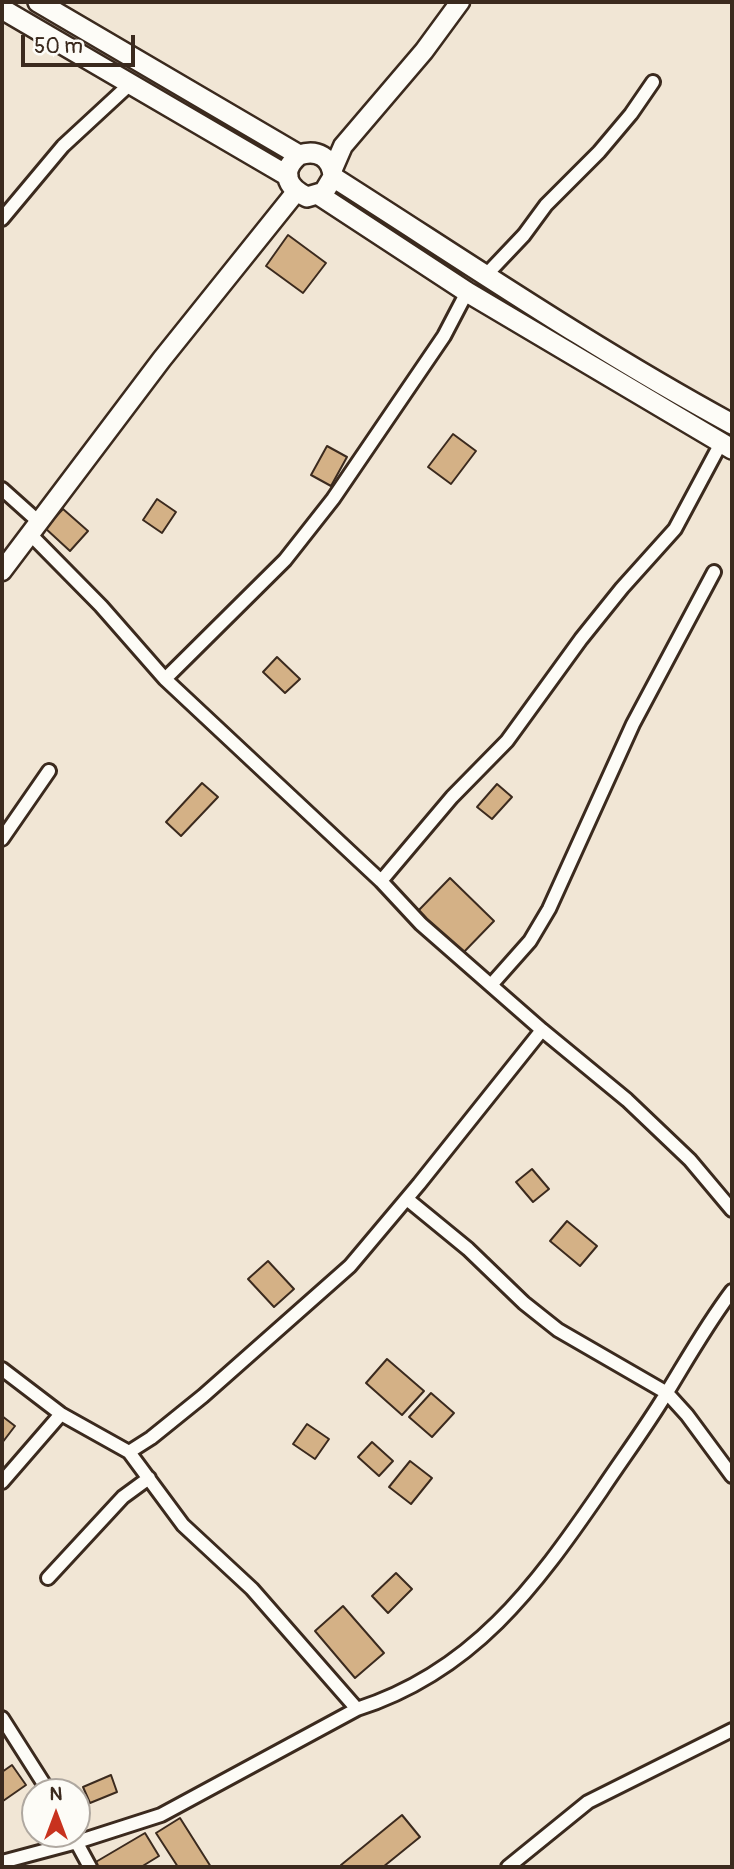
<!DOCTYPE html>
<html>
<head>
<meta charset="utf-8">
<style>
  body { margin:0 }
  #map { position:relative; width:734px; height:1869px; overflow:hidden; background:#f1e6d5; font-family:Pangolin,sans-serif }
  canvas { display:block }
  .frame { position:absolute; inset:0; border:4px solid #3b2a1e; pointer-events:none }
  .north { position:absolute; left:21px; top:1778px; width:70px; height:70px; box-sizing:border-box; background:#fdfcf7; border:2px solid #afa8a0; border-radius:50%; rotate:0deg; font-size:19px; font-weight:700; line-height:28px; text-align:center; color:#3b2a1e }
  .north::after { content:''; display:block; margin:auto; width:24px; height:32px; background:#c8321e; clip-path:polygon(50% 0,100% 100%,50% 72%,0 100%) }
  .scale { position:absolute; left:21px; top:35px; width:114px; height:32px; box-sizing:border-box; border:4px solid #3b2a1e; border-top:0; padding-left:9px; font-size:21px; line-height:24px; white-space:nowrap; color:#3b2a1e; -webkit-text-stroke:5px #fdfcf7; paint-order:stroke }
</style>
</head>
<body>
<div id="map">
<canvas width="734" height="1869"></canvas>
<div class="frame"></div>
<div class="north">N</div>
<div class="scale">50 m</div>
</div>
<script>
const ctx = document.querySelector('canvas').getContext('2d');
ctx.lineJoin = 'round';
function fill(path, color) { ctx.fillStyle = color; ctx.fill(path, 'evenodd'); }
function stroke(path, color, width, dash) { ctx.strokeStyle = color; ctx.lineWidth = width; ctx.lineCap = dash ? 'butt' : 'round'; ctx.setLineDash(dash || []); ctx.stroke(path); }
const building = new Path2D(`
  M288,235l38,28 -23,30 -37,-27z
  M453,434l23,17 -25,33 -23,-17z
  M327,446l20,11 -16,29 -20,-11z
  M157,499l19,13 -14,21 -19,-13z
  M63,509l25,22 -18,20 -25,-23z
  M277,657l23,22 -15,14 -22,-21z
  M202,783l16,14 -37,39 -15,-14z
  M497,784l15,13 -20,22 -15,-12z
  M450,878l44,43 -33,34 -44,-43z
  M532,1169l17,20 -16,13 -17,-20z
  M567,1221l30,25 -17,20 -30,-25z
  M268,1261l26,28 -20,18 -26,-28z
  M387,1359l37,32 -22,24 -36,-32z
  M431,1393l23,20 -22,24 -23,-20z
  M2,1416l13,10 -13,17z
  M307,1424l22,15 -14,20 -22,-15z
  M372,1442l21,19 -14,15 -21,-19z
  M410,1461l22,17 -21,26 -22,-17z
  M396,1573l16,16 -24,24 -16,-17z
  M343,1606l41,47 -29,25 -40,-47z
  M12,1765l14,20 -23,16 -1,-29z
  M111,1775l6,17 -27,11 -7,-16z
  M402,1815l18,22 -37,30h-40l-2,-2z
  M180,1818l31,49h-33l-22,-34z
  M145,1833l14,23 -18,11h-45l-2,-4z`);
fill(building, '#d4b186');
stroke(building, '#3b2a1e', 2);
const street = new Path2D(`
  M2,219l61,-73 66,-61
  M487,274l37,-39 22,-30 53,-53 32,-38 22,-32
  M2,489l38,34
  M31,535l70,71 64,73 216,202 40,43 121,106 85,70 63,60 42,50
  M165,679l120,-119 48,-61 111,-163 23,-44
  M2,839l47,-68
  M381,881l71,-84 55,-56 74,-102 41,-51 53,-59 46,-86
  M491,985l39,-44 19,-32 84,-185 81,-152
  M407,1199l61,50 56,54 34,27 109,63 20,22 45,61
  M2,1369l59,45 68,38 54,73 69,64 105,120
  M129,1452l22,-14 52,-42 147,-130 69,-82 123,-154
  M2,1482l59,-68
  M48,1578l75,-81 26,-19
  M2,1718l47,74
  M72,1834l18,33
  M2,1862l75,-20 84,-27 196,-106c116,-37 178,-122 244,-218 22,-33 45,-64 65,-97 22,-36 41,-70 66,-103
  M508,1867l80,-65 144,-72`);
const secondary = new Path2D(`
  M333,169l10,-23 81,-95 36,-49
  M2,571l160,-212 134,-167`);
const primary = new Path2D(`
  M38,2l261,153c18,-6 33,2 34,22l-9,15 -17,5c-21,-10 -27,-26 -8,-42
  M2,9l286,167
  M333,177c132,84 261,172 399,247
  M319,195l148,97 265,157`);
stroke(street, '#3b2a1e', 18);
stroke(secondary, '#3b2a1e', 23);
stroke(primary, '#3b2a1e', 24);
stroke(street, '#fdfcf7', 12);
stroke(secondary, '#fdfcf7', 18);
stroke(primary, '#fdfcf7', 19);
</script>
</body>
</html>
